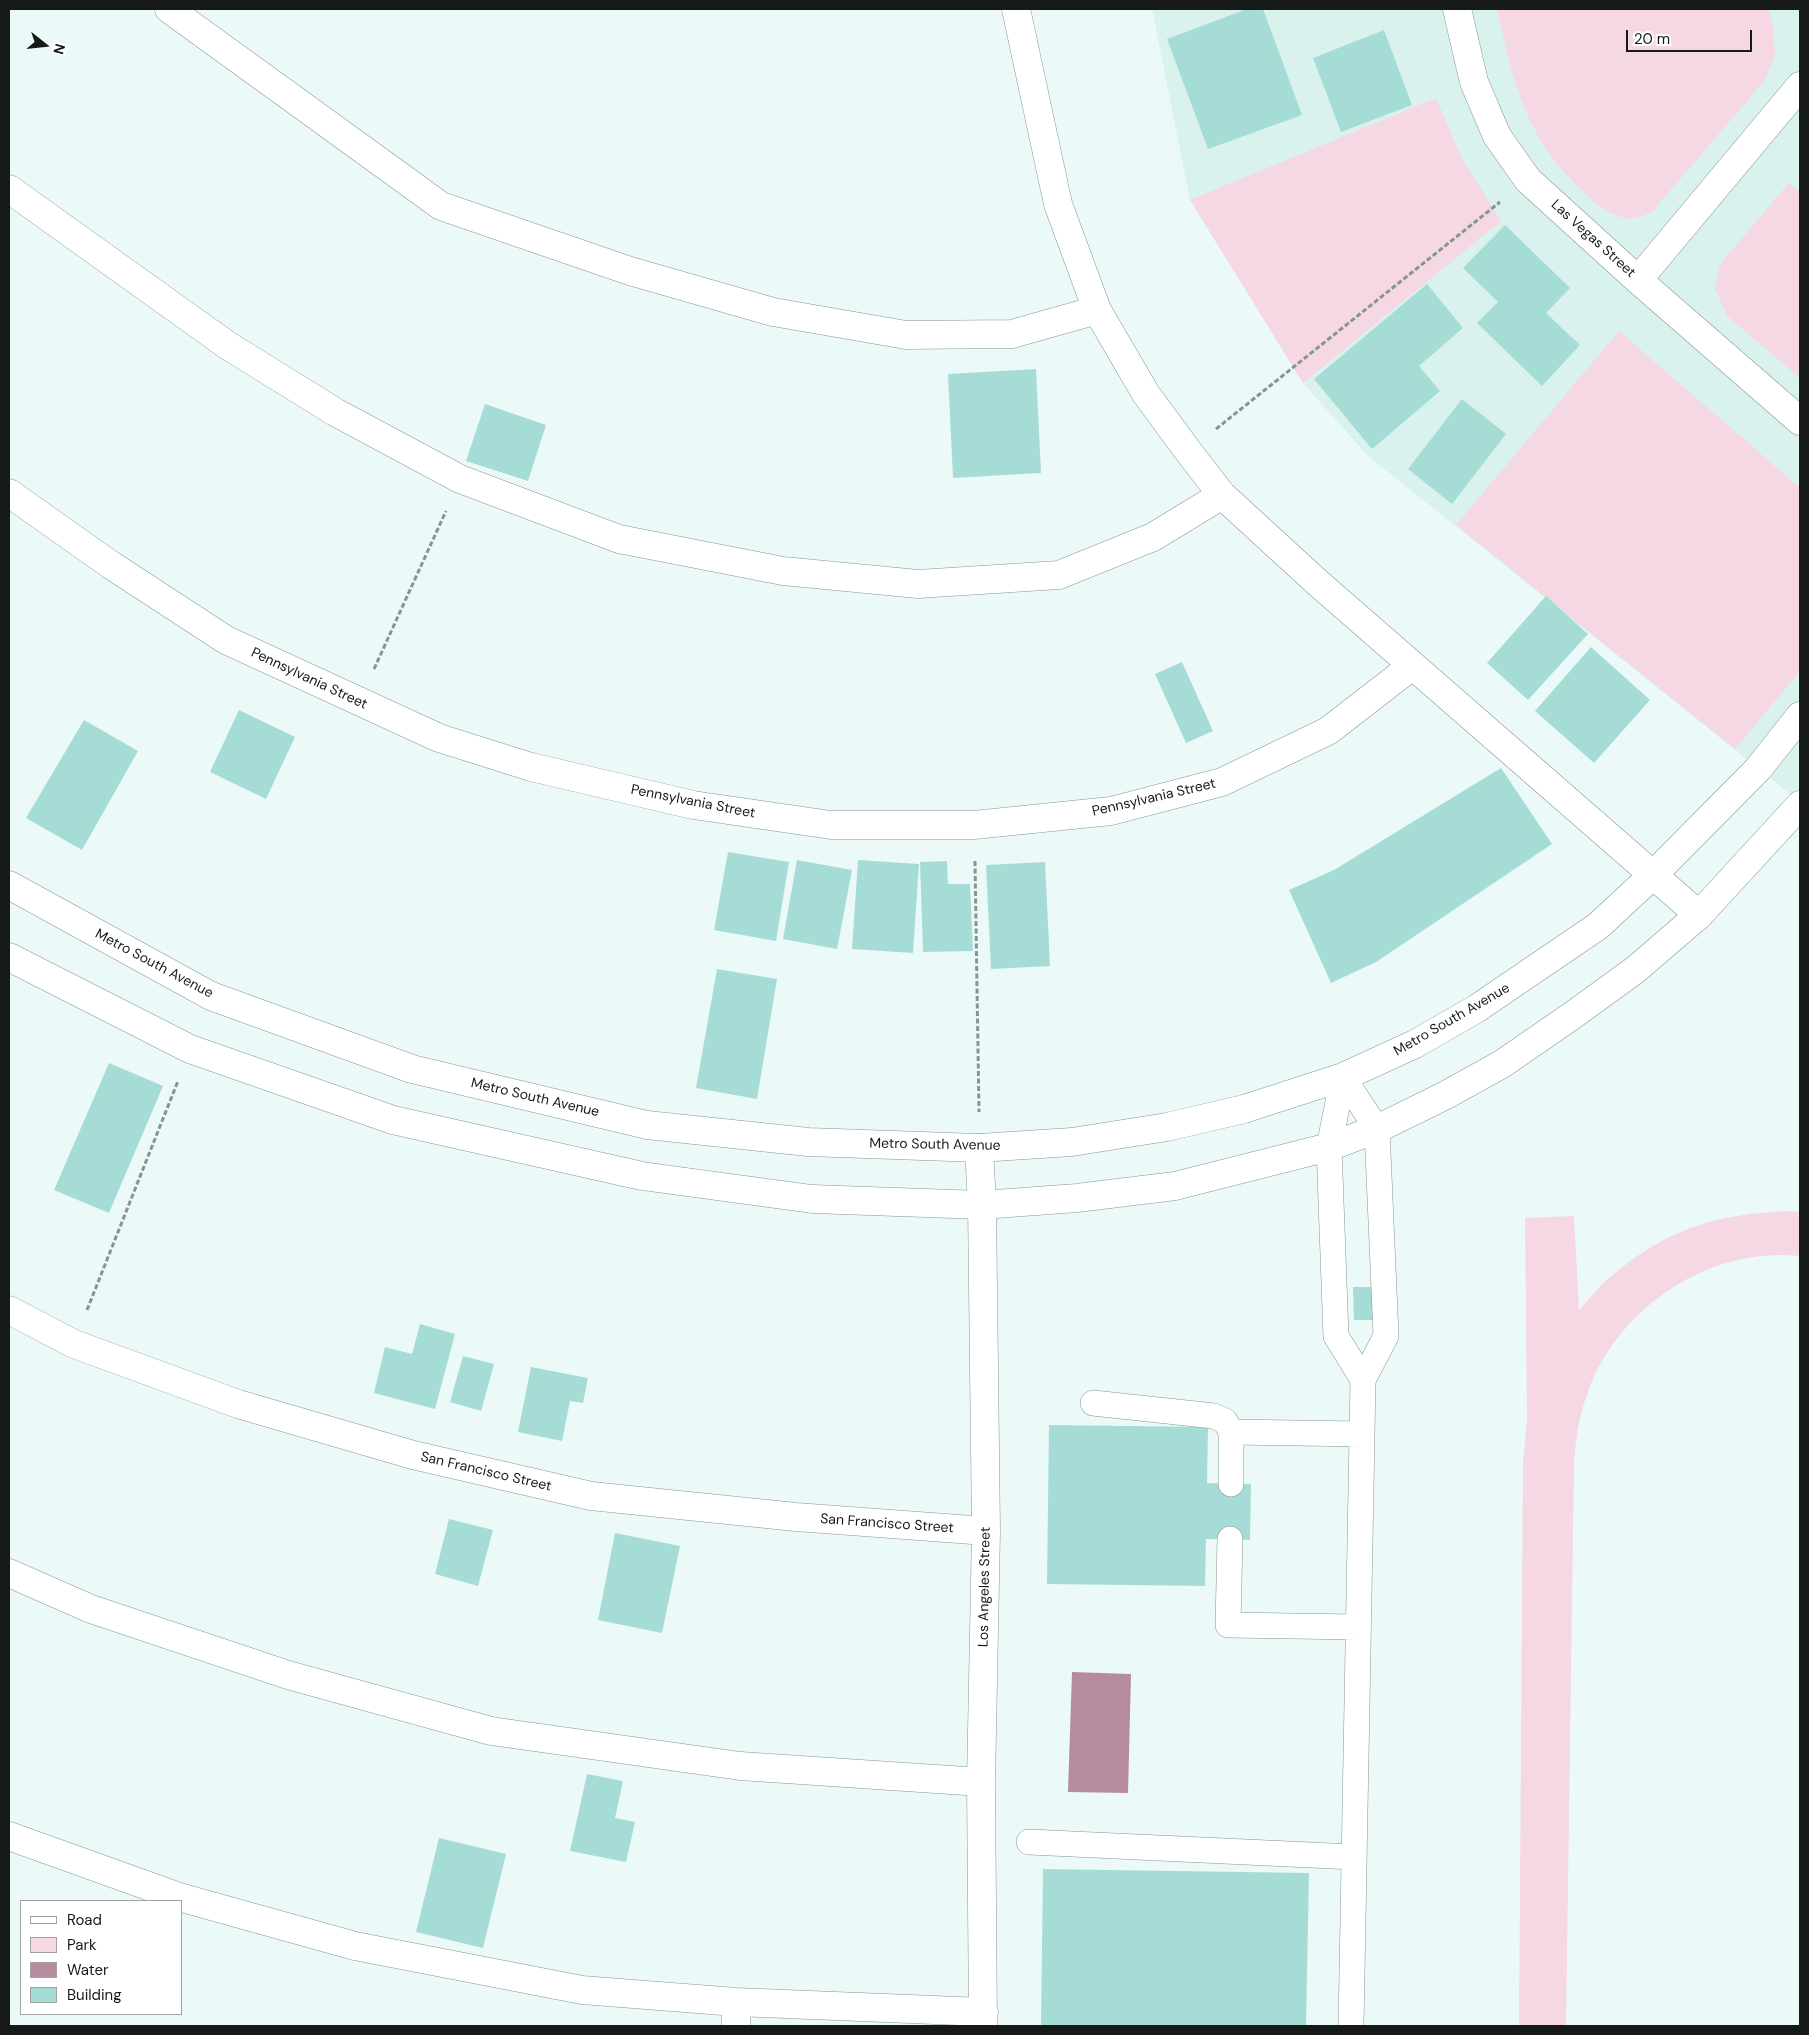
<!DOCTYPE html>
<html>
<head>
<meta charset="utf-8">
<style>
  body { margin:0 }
  #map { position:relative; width:1809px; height:2035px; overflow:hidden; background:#ebfaf8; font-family:"DM Sans",sans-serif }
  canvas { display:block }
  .frame { position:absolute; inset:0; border:10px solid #151a19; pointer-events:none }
  .legend { position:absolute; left:20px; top:1900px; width:162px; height:115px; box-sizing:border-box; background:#fff; border:1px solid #a1a3a3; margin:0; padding:6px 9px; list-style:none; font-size:15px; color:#151a19 }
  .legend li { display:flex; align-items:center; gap:10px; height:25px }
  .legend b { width:25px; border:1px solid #a1a3a3 }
  .north { position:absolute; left:20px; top:20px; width:50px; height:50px; -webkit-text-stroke:4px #fff; paint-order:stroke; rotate:106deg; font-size:14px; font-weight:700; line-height:20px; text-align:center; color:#151a19 }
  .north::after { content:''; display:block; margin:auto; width:18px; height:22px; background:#151a19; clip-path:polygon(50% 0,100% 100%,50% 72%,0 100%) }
  .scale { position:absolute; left:1626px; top:30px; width:126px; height:22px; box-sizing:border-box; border:2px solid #151a19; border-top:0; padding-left:6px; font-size:15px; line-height:18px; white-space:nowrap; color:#151a19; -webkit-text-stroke:4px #fff; paint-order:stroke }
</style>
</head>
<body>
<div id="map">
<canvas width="1809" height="2035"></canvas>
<div class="frame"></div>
<ul class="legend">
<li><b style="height:6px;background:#fff"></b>Road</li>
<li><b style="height:14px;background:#f5d8e4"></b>Park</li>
<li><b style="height:14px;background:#b68b9e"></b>Water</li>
<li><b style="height:14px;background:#a5ddd6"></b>Building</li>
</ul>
<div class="north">N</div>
<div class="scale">20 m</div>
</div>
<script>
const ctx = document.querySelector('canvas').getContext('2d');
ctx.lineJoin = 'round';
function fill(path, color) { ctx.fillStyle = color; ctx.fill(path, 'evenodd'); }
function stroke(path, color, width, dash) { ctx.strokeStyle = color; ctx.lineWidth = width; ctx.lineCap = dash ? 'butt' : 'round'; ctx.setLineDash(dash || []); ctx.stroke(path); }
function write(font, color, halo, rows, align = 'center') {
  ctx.font = font + ' "DM Sans",sans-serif'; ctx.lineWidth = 4; ctx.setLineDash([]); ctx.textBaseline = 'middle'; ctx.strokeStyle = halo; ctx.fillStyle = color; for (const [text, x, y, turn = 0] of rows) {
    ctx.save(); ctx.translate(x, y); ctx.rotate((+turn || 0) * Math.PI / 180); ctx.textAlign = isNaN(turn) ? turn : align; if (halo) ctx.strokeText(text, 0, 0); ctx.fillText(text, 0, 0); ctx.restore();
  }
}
fill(new Path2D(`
  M1152,9h648v793l-432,-346 -65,-73 -113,-183z`), '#d9f2ee');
fill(new Path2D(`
  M1497,9h272l4,18 2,29 -11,25 -113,132c-7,2 -19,7 -26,5 -19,-4 -31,-16 -44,-29 -56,-51 -68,-109 -84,-180z
  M1436,98l26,61 39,62 -198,162 -113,-183z
  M1789,183l11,9v186l-73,-62 -12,-28 5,-24z
  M1619,331l181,157v183l-65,78 -279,-224z
  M1791,1211l9,1v44c-90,-10 -182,51 -212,136 -9,23 -12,46 -14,71l-8,563h-47l4,-565 4,-40 -2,-203 49,-2 5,94c9,-10 18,-22 29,-31 59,-51 107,-65 183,-68z`), '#f5d8e4');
fill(new Path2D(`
  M1072,1672l59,2 -3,119 -60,-1z`), '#b68b9e');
fill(new Path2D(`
  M1247,9h16l39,106 -94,34 -41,-110z
  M1384,30l28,75 -71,27 -28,-74z
  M1505,225l65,63 -24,25 34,32 -38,41 -65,-63 21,-21 -35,-34z
  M1427,284l36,44 -44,38 21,25 -68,58 -58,-70z
  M1036,369l5,104 -88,5 -5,-104z
  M1462,399l44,35 -54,70 -44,-35z
  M485,404l61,21 -18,56 -62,-20z
  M1546,596l42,38 -60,66 -41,-37z
  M1591,647l59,53 -56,63 -59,-52z
  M1182,662l31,69 -27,12 -31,-69z
  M239,710l56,27 -29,62 -56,-27z
  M84,720l54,31 -56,99 -56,-32z
  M1501,768l51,76 -176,118 -45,21 -42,-93 45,-20z
  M728,852l61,10 -13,79 -62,-11z
  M797,860l55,10 -15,79 -54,-10z
  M858,860l61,4 -6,89 -61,-4z
  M947,861l1,23h22l3,67 -50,1 -3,-90z
  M1045,862l5,104 -59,3 -5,-104z
  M717,969l60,10 -20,120 -61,-11z
  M109,1063l54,23 -54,127 -55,-23z
  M1353,1287h19l2,33h-20z
  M420,1324l35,10 -20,75 -61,-16 11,-46 27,7z
  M463,1356l31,8 -13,47 -31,-9z
  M531,1367l57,11 -5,25 -13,-2 -8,40 -44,-9z
  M1049,1425l159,2 -1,56 44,1 -1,56 -44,-1 -1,47 -158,-2z
  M449,1519l44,11 -15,56 -43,-12z
  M615,1533l65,13 -18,87 -64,-13z
  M587,1774l36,7 -8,37 20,4 -9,40 -56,-11z
  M439,1838l67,16 -23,94 -67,-16z
  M1043,1869l266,4 -3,153h-265z`), '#a5ddd6');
const lane = new Path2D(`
  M1343,1077l34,52 9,207 -23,44 -12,646
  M1343,1077l-14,70 7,189 27,44
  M1093,1403l121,13 11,5 6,11
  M1231,1484v-52l131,2
  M1230,1539l-2,86 130,2
  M1029,1842l325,15`);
const street = new Path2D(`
  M169,9l272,197 189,65 143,41 133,23 106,-1 85,-24
  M1016,9l42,195 39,106 49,84 42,57 34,44 96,88 381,332
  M1457,9l17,73 23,54 31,44 110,100 162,141
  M9,189l218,156 108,67 125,67 159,60 164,32 135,13 141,-9 94,-38 69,-42
  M1638,280l162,-194
  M9,493l102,72 115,75 213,98 92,29 162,38 138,20h143l137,-14 111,-29 106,-51 84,-65
  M979,1148l3,57 4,326 -5,251 2,244
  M9,1310l65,34 164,60 175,51 178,41 205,21 190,14
  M9,1573l82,36 197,66 203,56 249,35 241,16
  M9,1836l170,61 176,49 227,44 154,12 248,10
  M736,2026v-24`);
const secondary = new Path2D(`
  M9,885l202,111 201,73 235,56 161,17 171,6 93,-6 95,-15 77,-18 99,-32 72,-33 61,-35 122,-83 56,-52 104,-105 42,-53
  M9,957l181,92 203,71 249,56 170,23 170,6 95,-7 98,-12 154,-39 48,-18 69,-34 56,-31 71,-49 62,-45 64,-55 101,-110`);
stroke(lane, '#889593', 26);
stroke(street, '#889593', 29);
stroke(secondary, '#889593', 29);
stroke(new Path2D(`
  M1216,429l284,-227
  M374,669l72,-158
  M975,861l4,251
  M87,1310l91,-229`), '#899492', 3, [5, 2.5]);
stroke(lane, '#fff', 25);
stroke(street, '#fff', 28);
stroke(secondary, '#fff', 28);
write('14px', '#151a19', '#fff', [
  ["Las Vegas Street",1593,239,42],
  ["Pennsylvania Street",309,679,25],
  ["Pennsylvania Street",1154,798,-13],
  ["Pennsylvania Street",693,802,11],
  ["Metro South Avenue",154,964,28],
  ["Metro South Avenue",1452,1020,-30],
  ["Metro South Avenue",535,1098,13],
  ["Metro South Avenue",935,1145,1],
  ["San Francisco Street",486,1472,13],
  ["San Francisco Street",887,1524,4],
  ["Los Angeles Street",985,1587,-89]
]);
</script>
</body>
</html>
